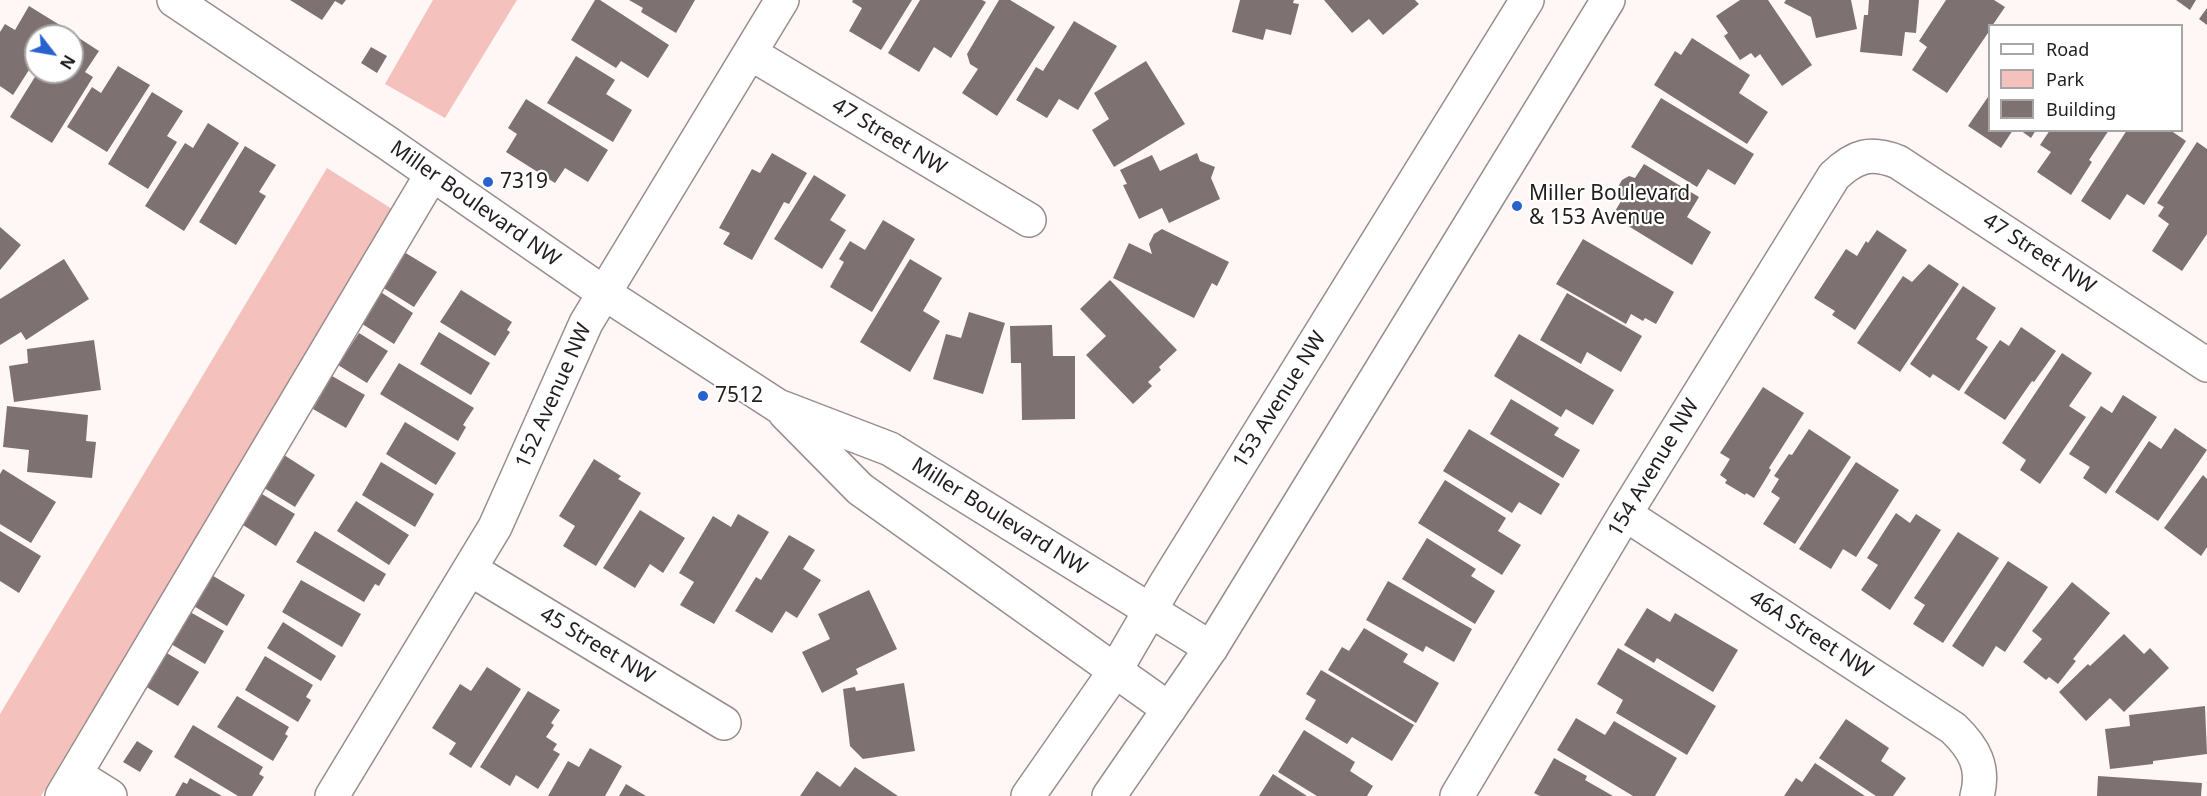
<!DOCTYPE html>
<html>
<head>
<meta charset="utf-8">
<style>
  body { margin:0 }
  #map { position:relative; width:2207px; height:796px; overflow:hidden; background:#fef7f6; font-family:"Noto Sans",sans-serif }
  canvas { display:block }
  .legend { position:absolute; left:1988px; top:24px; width:195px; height:108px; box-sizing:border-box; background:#fff; border:2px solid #a7a5a5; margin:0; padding:8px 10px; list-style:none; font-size:18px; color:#221e1d }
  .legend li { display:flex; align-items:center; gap:12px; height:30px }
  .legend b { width:30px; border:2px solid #a7a5a5 }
  .north { position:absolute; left:24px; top:24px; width:60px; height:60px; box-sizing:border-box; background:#fff; border:2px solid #a7a5a5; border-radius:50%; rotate:121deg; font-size:16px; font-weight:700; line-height:24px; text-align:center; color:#221e1d }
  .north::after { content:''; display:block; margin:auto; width:21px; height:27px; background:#2862cf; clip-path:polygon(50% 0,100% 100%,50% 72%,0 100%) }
</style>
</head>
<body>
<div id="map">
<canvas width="2207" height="796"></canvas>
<ul class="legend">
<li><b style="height:8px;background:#fff"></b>Road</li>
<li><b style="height:16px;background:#f5c1bc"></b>Park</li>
<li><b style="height:16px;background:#7d7271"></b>Building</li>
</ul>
<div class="north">N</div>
</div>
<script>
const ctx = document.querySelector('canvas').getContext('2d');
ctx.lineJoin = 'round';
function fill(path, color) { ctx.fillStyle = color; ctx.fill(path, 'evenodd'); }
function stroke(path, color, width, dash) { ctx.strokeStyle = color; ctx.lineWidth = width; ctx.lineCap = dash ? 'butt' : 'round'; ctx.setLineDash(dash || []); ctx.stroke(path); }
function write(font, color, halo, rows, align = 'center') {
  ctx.font = font + ' "Noto Sans",sans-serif'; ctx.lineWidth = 4.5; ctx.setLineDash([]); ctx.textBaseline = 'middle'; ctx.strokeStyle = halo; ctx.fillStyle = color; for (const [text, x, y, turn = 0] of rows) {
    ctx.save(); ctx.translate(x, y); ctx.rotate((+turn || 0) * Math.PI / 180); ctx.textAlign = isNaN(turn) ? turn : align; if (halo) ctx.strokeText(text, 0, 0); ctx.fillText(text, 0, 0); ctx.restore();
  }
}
fill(new Path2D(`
  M433,0h84l-72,118 -60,-34z
  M327,168l65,41 -351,587h-41v-82z`), '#f5c1bc');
fill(new Path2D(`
  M290,0h56l-4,5 -7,-4 -13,19z
  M595,0h5l69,45 -21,33 -27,-17 -5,7 -45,-28z
  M629,0h66l-19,33 -35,-21 2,-4z
  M853,0h59l-31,50 -32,-19 13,-23 -10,-6z
  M920,0h62l4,2 -35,56 -17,-11 -15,25 -31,-19z
  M999,0h11l45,27 -58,89 -35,-23 16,-24 -8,-5 -3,-10z
  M1240,0h54l-1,3 6,1 -8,31 -25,-6 -3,11 -31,-8z
  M1324,0h91l4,4 -36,31 -14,-16 -17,14z
  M1740,0h28l44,65 -30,21 -22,-32 -5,4 -4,-5 -11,7 -16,-24 4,-3 -12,-17z
  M1786,0h65l6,29 -41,9 -5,-21 -27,-14z
  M1869,0h50l-3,33 -11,-1 -3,24 -42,-4 4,-37h4z
  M1946,0h48l11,7 -13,19h-2v4l-43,63 -35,-23 15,-23 -8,-6z
  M2176,0h20l-6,10z
  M29,6l34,21 -6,9h-21v23l-23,36 -13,-9v-54l5,-8 10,6z
  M2207,8v17l-8,-6z
  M1074,21l43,25 -39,64 -19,-11 -12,19 -31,-18 20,-33 7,4z
  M65,29l34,22 -14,21 8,5 -41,66 -42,-26 28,-45h34v-36h-11z
  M1692,38l58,37 -11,18 29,19 -21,32 -93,-59 21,-34 6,4z
  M371,47l16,9 -10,17 -16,-10z
  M576,56l39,24 -9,14 26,16 -19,32 -66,-39z
  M1146,61l39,63 -71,43 -22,-37 17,-11 -15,-26z
  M118,66l32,19 -43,67 -40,-25 25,-40 9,6z
  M152,92l31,19 -16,25 10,6 -29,47 -40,-25z
  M1990,94v36h23l-12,18 -33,-22z
  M1661,98l93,56 -19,31 -27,-16 -11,18 -66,-40z
  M526,99l82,51 -20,32 -23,-14 -10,15 -49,-31 11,-18 -9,-6z
  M208,123l31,20 -55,88 -39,-25 40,-63 8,5z
  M2020,130h16l-5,8z
  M2050,130h59l-20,30 3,2 -21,33 -34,-23 14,-20 -11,-7z
  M2127,130h43l16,11 -42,64 -17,-11 -17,26 -29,-19z
  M2197,142l10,7v85l-25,37 -30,-20 17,-27 -11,-8 6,-9 -7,-4z
  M245,146l31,19 -17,27 7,4 -30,49 -37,-23z
  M772,153l35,20 -18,31 -5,-2 -32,58 -29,-16 7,-11 -11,-5 33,-59 8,4z
  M1197,153l3,8 15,6 -4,11 9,21 -51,24 -7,-15 -23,11 -16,-34 4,-1 -7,-14 32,-15 8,16z
  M1644,164l55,33 -12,20 24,15 -19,33 -80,-49 11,-18 -3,-2 -2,-9 4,-7 7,-4 6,2z
  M814,175l32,20 -16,25 16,10 -24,39 -48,-30z
  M883,220l32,19 -43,73 -42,-25 14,-25 -5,-3 11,-18 15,9z
  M0,227l21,18 -21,25z
  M1162,229l67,33 -12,24 -5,-3 -18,35 -81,-40 16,-35 23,11 -3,-10 5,-10z
  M1877,230l30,20 -52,80 -23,-15 3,-4 -21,-13 32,-49 11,7 9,-15 2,2z
  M1583,239l91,53 -18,32 -11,-6 -2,3 -12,-7 -5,10 -70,-40z
  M404,252l33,20 -23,35 -32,-20z
  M64,259l25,40 -63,41 -5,-8 -21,13v-46z
  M910,259l32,19 -19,33 17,10 -30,51 -50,-30z
  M1929,264l30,20 -59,88 -43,-29 46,-67 9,6z
  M1110,280l67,70 -18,17 2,3 -13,12 4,4 -19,18 -47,-49 20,-19 -26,-27z
  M1963,286l33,22 -20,31 12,8 -29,44 -26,-17 -3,4 -20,-14z
  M461,290l51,32 -5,8 3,2 -15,24 -55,-34z
  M379,291l34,22 -19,31 -35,-22z
  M1567,293l75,43 -21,36 -34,-20 -6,12 -41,-24z
  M969,312l36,11 -22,71 -50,-15 13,-45 15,4z
  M1052,325l1,31h22v63l-53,1 -1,-57h-10l-1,-37z
  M2021,327l35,24 -22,31 -2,-1 -27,39 -41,-27 36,-53 9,6z
  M439,332l51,31 -19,32 -51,-31z
  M359,333l29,18 -21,32 -29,-18z
  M1519,334l95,56 -21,35 -27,-16 -5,8 -67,-41z
  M94,340l7,50 -87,12 -5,-36 19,-3 -1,-14z
  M2062,353l30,20 -23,33 17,11 -46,67 -20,-14 6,-10 -24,-17z
  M399,363l75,45 -11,17 3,2 -8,14 -78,-47z
  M332,376l33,19 -19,33 -33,-19z
  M1763,387l41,26 -35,55 2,2 -17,28 -8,-5 -1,2 -20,-12 2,-3 -7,-5 10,-16 -10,-6z
  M2123,395l34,22 -51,77 -23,-16 7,-11 -21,-13 32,-48 11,7z
  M1511,399l48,29 -5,7 26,15 -17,28 -73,-44z
  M7,406l81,9 -2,26 10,1 -4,36 -65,-6 2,-22 -26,-3z
  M405,422l51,31 -20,32 -50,-31z
  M2175,428l32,22 -49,71 -43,-29 34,-51 12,8z
  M1469,429l91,55 -19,31 -22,-13 -7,11 -69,-42z
  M1809,429l42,28 -56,87 -32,-20 17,-26 -9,-6 8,-13 -5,-3 15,-22 3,1z
  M281,453l34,22 -20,32 -34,-21z
  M594,459l27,17 -3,3 23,14 -45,73 -33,-20 12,-20 -16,-10z
  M381,462l53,32 -19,33 -53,-32z
  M1856,462l43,28 -43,67 -13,-8 -12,20 -32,-20z
  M3,469l53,33 -25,41 -31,-19v-50z
  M2203,475l4,4v68l-6,9 -37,-28z
  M1445,480l61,38 -8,13 23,14 -19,30 -84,-52z
  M262,494l33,20 -19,32 -33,-21z
  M356,501l53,34 -20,30 -52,-34z
  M640,510l45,28 -22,35 -13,-9 -15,24 -32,-20z
  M1896,513l14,10 6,-9 25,16 -51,80 -29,-20 17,-25 -11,-7z
  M738,514l31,18 -55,92 -34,-19 14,-23 -15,-9 34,-57 18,11z
  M0,531l41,25 -22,37 -19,-12z
  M315,531l71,43 -7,12 -4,-2 -11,18 -68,-40z
  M1958,532l41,26 -56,85 -30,-19 12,-19 -11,-7z
  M789,535l26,15 -12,19 18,11 -24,38 -11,-7 -14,22 -37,-22 21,-34 5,3z
  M1427,538l49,31 -5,7 24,15 -20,33 -73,-45z
  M2008,561l40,26 -43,65 -9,-6 -13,21 -31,-21z
  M210,574l35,21 -18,31 -35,-21z
  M301,580l60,34 -19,33 -60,-35z
  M1388,581l84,48 -18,33 -28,-16 -3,6 -57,-32z
  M2072,582l38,31 -37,46 3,2 -18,23 -9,-7 -3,3 -23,-18 19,-23 -10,-8z
  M869,590l28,59 -41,20 2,5 -36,19 -20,-41 28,-13 -12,-25z
  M1647,608l23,14 5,-9 63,37 -25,42 -56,-34 -3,5 -30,-18z
  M190,612l34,19 -19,33 -34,-20z
  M283,622l53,34 -15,25 -54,-33z
  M1364,628l44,26 -5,8 36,21 -23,40 -88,-53 14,-23 7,4z
  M2124,634l20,20 6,-6 19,20 -45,44 -14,-14 -24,23 -27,-29 29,-28 2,2z
  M1618,648l98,58 -29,49 -71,-42 7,-13 -26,-16z
  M165,652l34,20 -21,34 -33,-20z
  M265,656l48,29 -7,12 5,3 -13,22 -53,-32z
  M487,667l34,22 -50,79 -22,-14 7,-11 -24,-15 28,-44 11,7z
  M1321,670l93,55 -22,36 -40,-24 -5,7 -42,-25 11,-19 -10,-6z
  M904,683l11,68 -52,8 -13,-13 -7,-57 12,-2 1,4z
  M528,691l32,19 -9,13 3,2 -8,12 11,7 -4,6 7,4 -22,35 -22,-14 -6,11 -30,-19z
  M237,696l52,31 -4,7 3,2 -15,25 -56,-34z
  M2205,706l2,48 -54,7v3l-43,5 -5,-40 25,-3 -1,-11z
  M1576,718l29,17 9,-14 63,37 -22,38h-22l-76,-46z
  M1846,719l43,29 -8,13 25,17 -13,18h-17l-57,-38z
  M193,725l70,42 -4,7 5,3 -12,19h-14l-64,-39z
  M1304,730l51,32 -5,9 23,15 -6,10h-50l-39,-24z
  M137,741l16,10 -13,21 -17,-10z
  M590,748l32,18 -17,30h-57l20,-35 11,6z
  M1554,758l33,18 -2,4 28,16h-73l-6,-3z
  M1815,763l50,33h-81l12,-18 6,4z
  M855,767l43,29h-98l17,-25 23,16z
  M1273,774l34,22h-48z
  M2098,776l104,7 -1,13h-104z
  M190,778l32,18h-47l8,-14 4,2z
  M626,784l20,12h-27z`), '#7d7271');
const minor = new Path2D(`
  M174,0l212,142 218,151 174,113 112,43 321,199
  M750,53l279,167
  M785,413l75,76 309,220
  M1625,514l328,214c21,20 32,39 24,68
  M470,569l254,154
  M75,774l35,22
  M62,796l370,-622
  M332,796l163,-269 91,-204 196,-323
  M1457,796l168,-282 209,-338c21,-20 36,-25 64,-14l309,203`);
const major = new Path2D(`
  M1028,796l87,-125 50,-86 362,-585
  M1109,796l102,-148 397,-648`);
stroke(minor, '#998d8c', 36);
stroke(major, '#998d8c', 36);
stroke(minor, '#fff', 33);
stroke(major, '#fff', 33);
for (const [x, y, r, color] of [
  [488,182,6,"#2862cf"],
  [1517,206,6,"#2862cf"],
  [703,396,6,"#2862cf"]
]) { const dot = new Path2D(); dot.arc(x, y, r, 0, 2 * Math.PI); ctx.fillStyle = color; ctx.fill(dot); stroke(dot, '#fff', 2); }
write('21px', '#221e1d', '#fff', [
  ["47 Street NW",889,137,31],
  ["Miller Boulevard NW",475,204,35],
  ["47 Street NW",2039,254,33],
  ["152 Avenue NW",554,396,-66],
  ["153 Avenue NW",1280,400,-58],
  ["154 Avenue NW",1654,468,-59],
  ["Miller Boulevard NW",999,517,32],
  ["46A Street NW",1811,635,33],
  ["45 Street NW",597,646,31]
]);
write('21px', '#221e1d', '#fff', [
  ["7319",500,182],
  ["Miller Boulevard",1529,194],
  ["& 153 Avenue",1529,218],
  ["7512",715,396]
], 'left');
</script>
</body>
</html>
